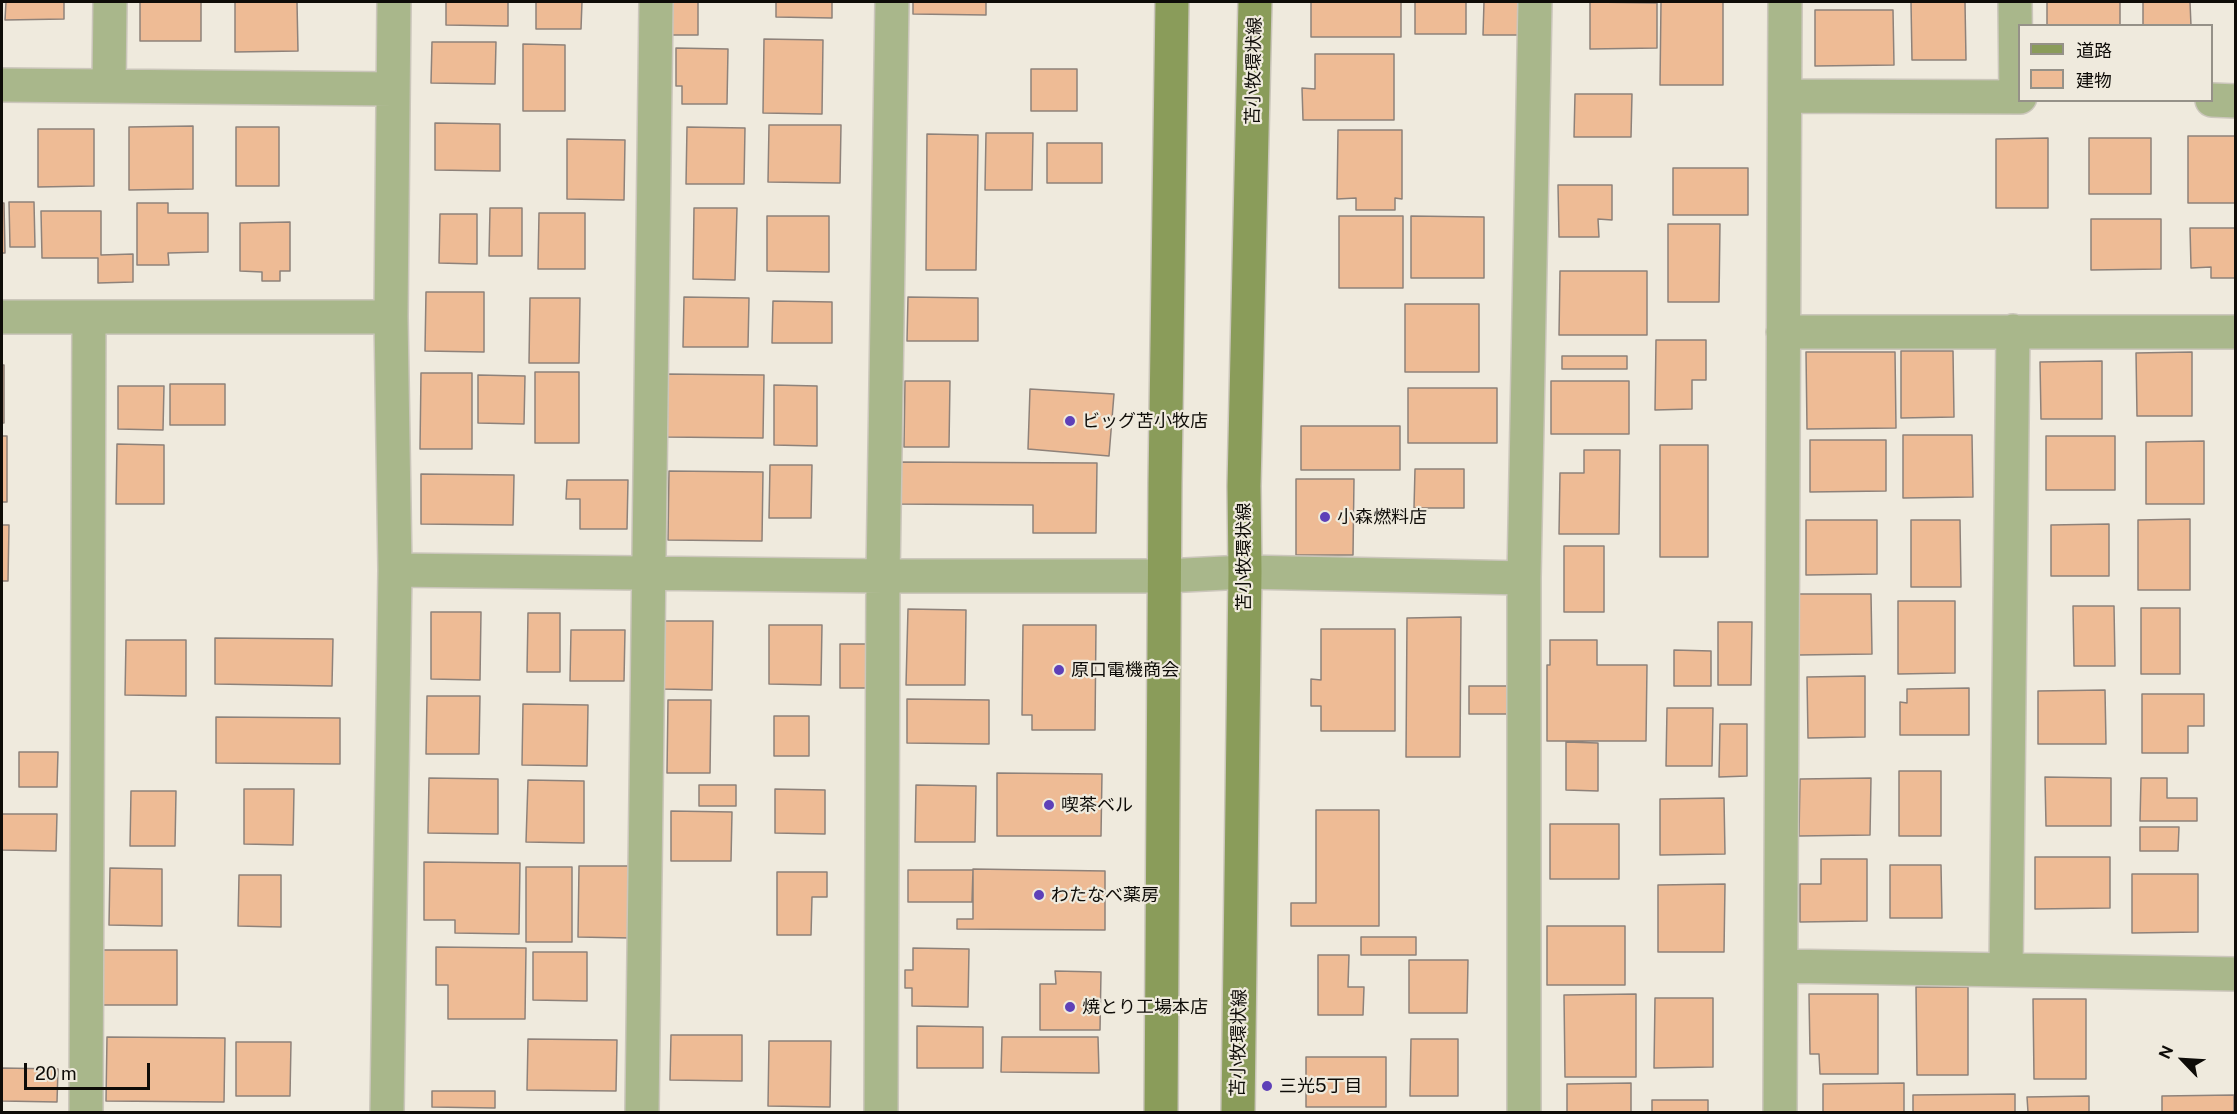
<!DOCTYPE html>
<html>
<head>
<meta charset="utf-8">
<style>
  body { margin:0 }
  #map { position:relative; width:2237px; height:1114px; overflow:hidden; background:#efeadd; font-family:"Public Sans","Noto Sans JP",sans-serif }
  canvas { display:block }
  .frame { position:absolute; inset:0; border:3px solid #0e0c08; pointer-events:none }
  .legend { position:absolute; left:2018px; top:24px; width:195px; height:78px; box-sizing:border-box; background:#efeadd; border:2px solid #959188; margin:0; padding:8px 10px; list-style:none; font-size:18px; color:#0e0c08 }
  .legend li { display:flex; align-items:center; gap:12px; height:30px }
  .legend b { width:30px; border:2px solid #959188 }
  .north { position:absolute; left:2153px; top:1030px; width:60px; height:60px; -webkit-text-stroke:4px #efeadd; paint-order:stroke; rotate:295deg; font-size:16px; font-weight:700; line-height:24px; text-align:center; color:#0e0c08 }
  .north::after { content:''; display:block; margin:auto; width:21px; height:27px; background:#0e0c08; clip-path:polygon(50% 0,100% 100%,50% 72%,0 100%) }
  .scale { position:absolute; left:24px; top:1063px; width:126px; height:27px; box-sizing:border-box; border:3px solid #0e0c08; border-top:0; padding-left:8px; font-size:18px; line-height:21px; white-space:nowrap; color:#0e0c08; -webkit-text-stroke:4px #efeadd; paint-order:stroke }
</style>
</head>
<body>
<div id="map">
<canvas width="2237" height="1114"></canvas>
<div class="frame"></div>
<ul class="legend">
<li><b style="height:8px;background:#8a9c5a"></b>道路</li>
<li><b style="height:16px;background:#eebb95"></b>建物</li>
</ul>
<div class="north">N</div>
<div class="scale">20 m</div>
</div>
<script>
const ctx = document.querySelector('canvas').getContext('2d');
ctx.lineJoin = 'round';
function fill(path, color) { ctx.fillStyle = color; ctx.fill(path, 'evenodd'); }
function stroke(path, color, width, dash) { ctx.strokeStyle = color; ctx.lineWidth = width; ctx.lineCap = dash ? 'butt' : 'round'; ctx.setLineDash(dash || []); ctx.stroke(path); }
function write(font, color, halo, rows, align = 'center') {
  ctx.font = font + ' "Public Sans","Noto Sans JP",sans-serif'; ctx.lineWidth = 4.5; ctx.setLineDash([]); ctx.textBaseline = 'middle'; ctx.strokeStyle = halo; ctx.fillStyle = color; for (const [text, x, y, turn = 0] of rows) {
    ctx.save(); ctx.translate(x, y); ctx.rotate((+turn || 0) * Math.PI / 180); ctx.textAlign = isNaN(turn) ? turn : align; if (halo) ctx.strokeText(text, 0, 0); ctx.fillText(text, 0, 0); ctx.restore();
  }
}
const building = new Path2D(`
  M6,2h58v17l-59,1z
  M140,2h61v39h-61z
  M235,2h62l1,49 -63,1z
  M446,2h62v24l-62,-1z
  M536,2h46l-1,27h-45z
  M668,2h30v33h-31z
  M776,2h56v16l-56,-1z
  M913,2h73v13l-73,-1z
  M1311,2h90v35h-90z
  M1415,2h51v32h-51z
  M1484,2h46v33h-47z
  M1590,2l67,1v45l-67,1z
  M1661,2h62v83h-63z
  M1911,2h54l1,58h-54z
  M2047,2h73v24h-73z
  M2143,2h47l1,24h-48z
  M1815,10h78l1,55 -79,1z
  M764,39l59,1 -1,74 -59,-1z
  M432,42h64l-1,42 -64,-1z
  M523,44l42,1v66h-42z
  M676,48l52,1 -1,55h-45v-18h-6z
  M1315,54h79v66h-91l-1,-32 13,1z
  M1031,69h46v42h-46z
  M1575,94h57l-1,43h-57z
  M435,123l65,1v47l-65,-1z
  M769,125h72l-1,58 -72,-1z
  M193,126v63l-64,1v-63z
  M236,127h43v59h-43z
  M687,127l58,1 -1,56h-58z
  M38,129h56v57l-56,1z
  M1338,130h64v69l-7,-1v12h-39v-12l-19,1z
  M986,133h47l-1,57h-47z
  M927,134l51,1 -2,135h-50z
  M2188,136h48v67h-48z
  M2048,138v70h-52v-69z
  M2089,138h62v56h-62z
  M567,139l58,1 -1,60 -57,-1z
  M1047,143h55v40h-55z
  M1673,168h75v47h-75z
  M1558,185h54v35l-14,-1 1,18h-40z
  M9,202h25l1,45h-25z
  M2,203h2l1,50h-3z
  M137,203h31v10h40v39l-40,1 1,12h-32z
  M490,208h32v48h-33z
  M694,208h43l-2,72 -42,-1z
  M41,211h60v44l32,-1v28l-35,1v-25h-56z
  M539,213h46v56h-47z
  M440,214h37v50l-38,-1z
  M767,216h62v56l-62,-1z
  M1339,216h64v72h-64z
  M1411,216l73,1v61h-73z
  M2091,219h70v50l-70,1z
  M290,222v49h-10v10h-18v-9l-22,-1v-48z
  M1668,224h52l-1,78h-51z
  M2190,228h46v50h-25v-11l-20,1z
  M1560,271h87v64h-88z
  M426,292h58v60l-59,-1z
  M684,297l65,1 -1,49h-65z
  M908,297l70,1v43h-71z
  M530,298h50l-1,65h-50z
  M773,301l59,1v41h-60z
  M1405,304h74v68h-74z
  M1656,340h50v40h-14v29l-37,1z
  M1901,351h52l1,66 -53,1z
  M1806,352h89l1,76 -89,1z
  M2192,352v64h-55l-1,-63z
  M1562,356h65v13h-65z
  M2102,361v58h-61l-1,-57z
  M2,365h2v58h-2z
  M535,372h44v71h-44z
  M421,373h51v76h-52z
  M666,374l98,1 -1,63 -98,-1z
  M478,375l47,1 -1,48 -46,-1z
  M905,381h45l-1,66h-45z
  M1551,381h78v53h-78z
  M170,384h55v41h-55z
  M774,385l43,1v60l-43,-1z
  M118,386h46l-1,44 -45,-1z
  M1408,388h89v55h-89z
  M1030,389l84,5 -5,62 -81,-7z
  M1301,426h99v44h-99z
  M1903,435h69l1,62 -70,1z
  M2,436h5v66h-5z
  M2046,436h69v54h-69z
  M1810,440h76v51l-76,1z
  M2204,441v63h-58v-62z
  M117,444l47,1v59h-48z
  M1660,445h48v112h-48z
  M1584,450h36l-1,84h-60l1,-61h24z
  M896,462l201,1 -1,70h-63v-28l-137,-1z
  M770,465h42l-1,53h-42z
  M1415,469h49v39h-50z
  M669,471l94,1 -1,69 -94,-1z
  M421,474l93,1 -1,50 -92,-1z
  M1296,479h58l-1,76h-57z
  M567,480h61l-1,49h-47v-30h-14z
  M2190,519v71h-52v-70z
  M1806,520h71v54l-71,1z
  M1911,520h49l1,67h-50z
  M2109,524v52h-58v-51z
  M2,525h7l-1,56h-6z
  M1564,546h40v66h-40z
  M1798,594h73l1,60 -74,1z
  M1898,601h57v72l-57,1z
  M2073,606h41l1,60h-41z
  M2141,608h39v66h-39z
  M908,609l58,1 -1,75h-59z
  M431,612h50l-1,68 -49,-1z
  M528,613h32v59h-33z
  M1461,617l-1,140h-54l1,-139z
  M663,621h50l-1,69 -50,-1z
  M1718,622h34l-1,63h-33z
  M769,625h53l-1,60 -52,-1z
  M1023,625h73l-1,105h-63v-15h-10z
  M1321,629h74v102h-74v-25h-10v-27l10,1z
  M571,630h54l-1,51h-54z
  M215,638l118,1 -1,47 -117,-2z
  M126,640h60v56l-61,-1z
  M1550,640h47v25h50l-1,76h-99v-76h3z
  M840,644h34l-1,44h-33z
  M1674,650l37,1v35h-37z
  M1865,676v61l-57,1 -1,-61z
  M1469,686h42v28h-42z
  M1969,688v47h-69v-33l7,1v-14z
  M2105,690l1,54h-68v-53z
  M2142,694h62v32h-16v27h-46z
  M427,696h53l-1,58h-53z
  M907,699l82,1v44l-82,-1z
  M668,700h43l-1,73h-43z
  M523,704l65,1 -1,61 -65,-1z
  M1667,708h46l-1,58h-46z
  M774,716h35v40h-35z
  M216,717l124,1v46l-124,-1z
  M1720,724h27v52l-28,1z
  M1566,742l32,1v48l-32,-1z
  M19,752h39l-1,35h-38z
  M1899,771h42v65h-42z
  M997,773l105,1 -1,62h-104z
  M2045,777l66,1v48h-65z
  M429,778l69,1v55l-70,-1z
  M1871,778l-1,57 -71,1 1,-57z
  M2141,778h26v20h30v23h-57z
  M528,780l56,1v62l-58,-1z
  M699,785h37v21h-37z
  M916,785l60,1 -1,56h-60z
  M244,789h50l-1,56 -49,-1z
  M775,789l50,1v44l-50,-1z
  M131,791h45l-1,55h-45z
  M1724,798l1,56 -65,1v-56z
  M1316,810h63v116h-88v-23h25z
  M671,811l61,1 -1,49h-60z
  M2,814h55l-1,37 -54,-1z
  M1550,824h69v55h-69z
  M2140,827h39l-1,24h-38z
  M2035,857h75v51l-75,1z
  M1821,859h46v62l-67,1v-38h21z
  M424,862l96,1 -1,71 -64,-1v-13h-31z
  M1890,865h51l1,53h-52z
  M579,866h52v72l-53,-1z
  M526,867h46v75h-46z
  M110,868l52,1v57l-53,-1z
  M973,869l132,2v59l-148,-1v-10h16z
  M908,870h65l-1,32h-64z
  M777,872h50v25h-15l-1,38h-34z
  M2132,874h66v58l-66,1z
  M239,875h42v52l-43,-1z
  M1725,884l-1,68h-66v-67z
  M1547,926h78v59h-78z
  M1361,937h55v18h-55z
  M436,947l90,1 -1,71h-77v-34h-12z
  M913,948l56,1 -1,58 -56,-1v-18h-7v-18h8z
  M102,950h75v55h-75z
  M533,952h54v49l-54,-1z
  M1318,955h31l-1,32h16l-1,28h-45z
  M1409,960h59l-1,53h-58z
  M1055,971l46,1 -1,58h-60v-46h16z
  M1916,987h52v88h-51z
  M1636,994v83h-71l-1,-82z
  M1809,994h69v80h-58l-1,-20h-9z
  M1655,998h58v69l-59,1z
  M2033,999h53v80h-52z
  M917,1026l66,1v41h-66z
  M671,1035h71v46l-72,-1z
  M107,1037l118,1 -1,64 -118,-1z
  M1002,1037h96l1,36 -98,-1z
  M528,1039l89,1 -1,51 -89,-1z
  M1411,1039h47v57h-48z
  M769,1041h62l-1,66 -62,-1z
  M236,1042h55l-1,54h-54z
  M1306,1057h80v50h-80z
  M2,1068l56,1 -1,33 -55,-1z
  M1631,1083v29h-64v-28z
  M1904,1083v29h-81v-28z
  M432,1091h63v17l-63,-1z
  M2015,1094v18h-102v-17z
  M2234,1095v17h-72v-16z
  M2089,1096v16h-61l-1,-15z
  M1652,1100h56v12h-56z`);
fill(building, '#eebb95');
stroke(building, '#8e827a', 1.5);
const minor = new Path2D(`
  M2015,2l1,95
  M2,85l391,4
  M109,86l1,-84
  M1785,96l235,1
  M2212,100l24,1
  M2,317h389
  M1783,332h453
  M395,570l488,6h282l80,-4 279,6
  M1781,966l455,8
  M2006,970l7,-639
  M86,1112l3,-795
  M387,1112l8,-542 -4,-253 3,-315
  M642,1112l14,-1110
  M881,1112l2,-536 9,-574
  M1524,1112v-534l11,-576
  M1780,1112l5,-1110`);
const secondary = new Path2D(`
  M1161,1112l4,-629 7,-481
  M1238,1112l7,-540 -1,-86 11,-484`);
stroke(minor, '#cbc6bb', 36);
stroke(secondary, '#cbc6bb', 36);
stroke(minor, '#a9b78b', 33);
stroke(secondary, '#8a9c5a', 33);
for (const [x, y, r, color] of [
  [1070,421,6,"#5e40b8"],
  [1325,517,6,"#5e40b8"],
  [1059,670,6,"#5e40b8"],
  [1049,805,6,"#5e40b8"],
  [1039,895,6,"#5e40b8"],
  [1070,1007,6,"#5e40b8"],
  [1267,1086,6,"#5e40b8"]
]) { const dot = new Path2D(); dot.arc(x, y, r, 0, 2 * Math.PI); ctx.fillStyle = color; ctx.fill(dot); stroke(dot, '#efeadd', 2); }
write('18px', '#0e0c08', '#efeadd', [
  ["苫小牧環状線",1254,71,-89],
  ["苫小牧環状線",1244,557,-90],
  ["苫小牧環状線",1239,1043,-89]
]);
write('18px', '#0e0c08', '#efeadd', [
  ["ビッグ苫小牧店",1082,421],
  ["小森燃料店",1337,517],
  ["原口電機商会",1071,670],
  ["喫茶ベル",1061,805],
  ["わたなべ薬房",1051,895],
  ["焼とり工場本店",1082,1007],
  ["三光5丁目",1279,1086]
], 'left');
</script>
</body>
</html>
